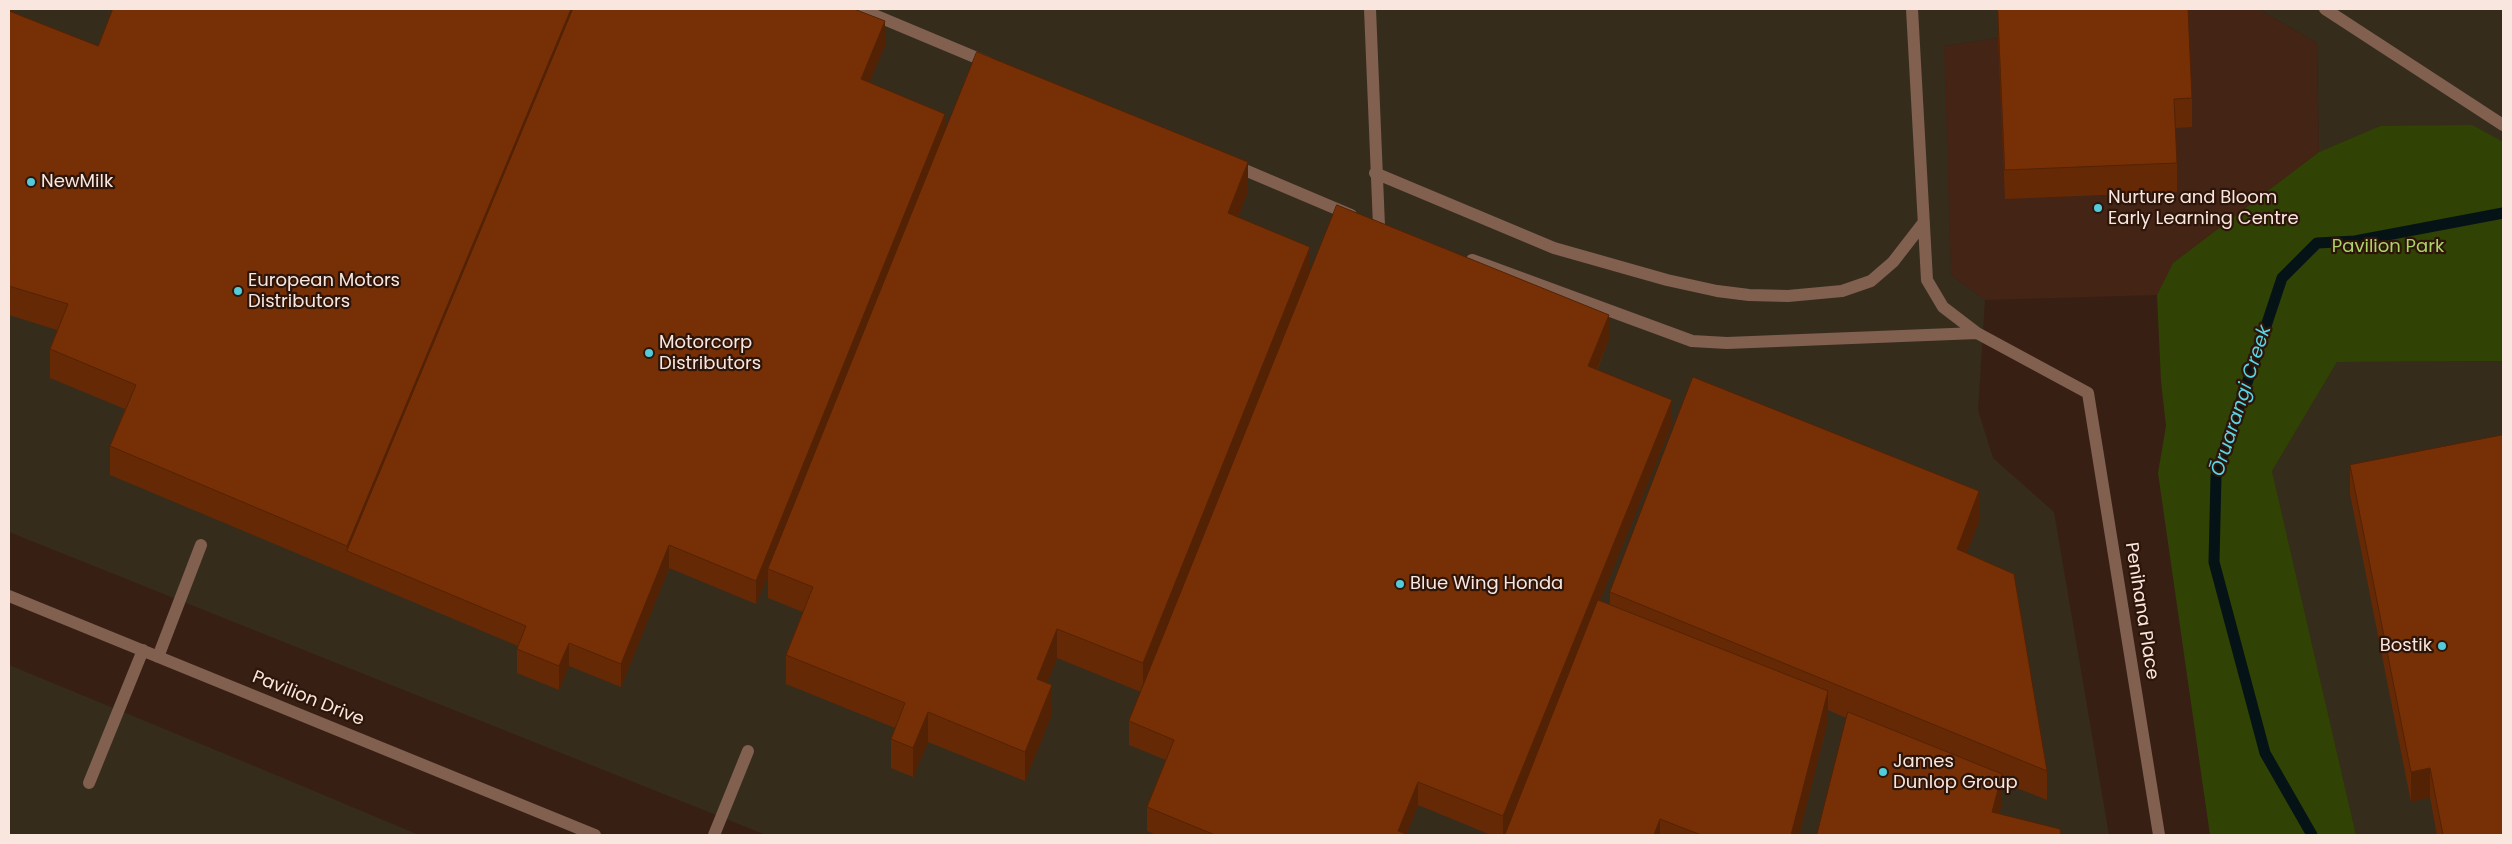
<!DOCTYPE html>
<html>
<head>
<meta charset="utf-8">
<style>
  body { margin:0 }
  #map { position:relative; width:2512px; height:844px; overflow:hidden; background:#381f13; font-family:Poppins,sans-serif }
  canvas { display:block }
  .frame { position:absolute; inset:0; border:10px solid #f9e7df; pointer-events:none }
</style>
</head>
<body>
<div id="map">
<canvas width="2512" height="844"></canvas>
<div class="frame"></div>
</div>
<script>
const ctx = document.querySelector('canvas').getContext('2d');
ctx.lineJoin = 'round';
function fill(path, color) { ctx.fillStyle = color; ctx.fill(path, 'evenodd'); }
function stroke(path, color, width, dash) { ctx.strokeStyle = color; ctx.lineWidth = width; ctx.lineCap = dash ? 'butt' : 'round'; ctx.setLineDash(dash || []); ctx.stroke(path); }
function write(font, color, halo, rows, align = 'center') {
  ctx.font = font + ' Poppins,sans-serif'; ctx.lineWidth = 4.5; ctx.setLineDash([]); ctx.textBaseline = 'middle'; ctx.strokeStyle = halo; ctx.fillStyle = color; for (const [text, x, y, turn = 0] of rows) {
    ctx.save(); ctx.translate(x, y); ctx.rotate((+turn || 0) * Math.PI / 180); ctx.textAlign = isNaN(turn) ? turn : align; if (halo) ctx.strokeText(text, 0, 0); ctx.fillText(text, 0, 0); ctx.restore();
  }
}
fill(new Path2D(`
  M2141,9h118l58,34 2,109 -146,111 -16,32 -172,5 -34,-25 -8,-229 189,-28z`), '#442415');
fill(new Path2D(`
  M9,9h2132l-9,9 -188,28 7,229 34,25 -7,110 15,48 61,54 55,323h-1343l-757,-303z
  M2259,9h244v141l-123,-24 -61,26 -2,-109z
  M2503,361v474h-147l-84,-364 65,-109z
  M9,665l255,105 155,65h-410z`), '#362c1c');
fill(new Path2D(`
  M2472,125l31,17v219l-166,1 -65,109 84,364h-146l-52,-362 8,-47 -5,-45 -4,-86 16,-32 146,-111 61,-26z`), '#304304');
stroke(new Path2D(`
  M2312,835l-47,-82 -51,-191 2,-86 66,-198 35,-35 38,-2 148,-28`), '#051316', 11);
stroke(new Path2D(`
  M860,9l129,54
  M1370,9l9,217
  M1912,9l15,271 16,27 34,26 111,60 71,442
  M2325,9l178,116
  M1233,165l118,50
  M1375,173l179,75 113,32 50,11 32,4 39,1 54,-5 29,-10 22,-19 31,-40
  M1472,260l220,81 35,2 250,-10
  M9,596l586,239
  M158,657l43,-112
  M89,783l54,-133
  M714,835l34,-84`), '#816050', 12);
fill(new Path2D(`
  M9,9h4l-1,3 86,34 787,-1 -16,37 76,48 303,61 -10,26 72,54 299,68 -12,31 75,54 -72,177 10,3v-12l369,-71 -13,32 81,218v29l-45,-18v21l-3,11 -182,21 29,-117 -18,-8v10l-29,115h-308l-73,-30 -12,30h2h-251l-10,-4v-24l19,-47 -37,-15v-24l12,-29 -84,-34 -10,25 5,31 -27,67 -97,-39 -15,35 -22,-9v-29l4,-11 -109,-44v-29l17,-43 -35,-14v-22l-12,28 -87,-36 -48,119 -52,-21 -10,24 -42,-17v-24l1,-3 -408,-171v-29l15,-37 -75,-31v-29l7,-19 -48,-15z
  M1998,9l194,89v29l-17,1 2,35v29l-172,7 -7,-161z
  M2350,465l153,370h-66l-7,-38 -19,5 -61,-308z`), '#662905');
fill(new Path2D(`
  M9,9h4l-4,11z
  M571,9h12l-236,542v24v-29z
  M885,21v24l-24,58v-24z
  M945,114v23l-177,432v7l-12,28v-23z
  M1248,162v29l-20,51v-29z
  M1310,247v29l-167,416v-29z
  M1609,315v24l-21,51v-24z
  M1672,400v24l-167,411h-2v-19z
  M1979,491v30l-22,57v-29z
  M669,545v23l-48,119v-23z
  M1057,629v29l-20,50v-29z
  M569,643v23l-10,24v-24z
  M1052,685v29l-27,67v-29z
  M1828,691v29l-29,115h-8z
  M928,712v30l-15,35v-29z
  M2430,768v29l-19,5v-30z
  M2002,774v29l-8,32 -2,-23z
  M1418,782v23l-12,30 -8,-4z
  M1660,819v16h-6z`), '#532204');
const building = new Path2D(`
  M113,9h458l-224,537 -237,-100 26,-61 -86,-36 18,-45 -59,-18v-22l1,-4 -1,-1v-248l89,35z
  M573,9h281l31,12 -24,58 84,35 -189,467 -87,-36 -48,119 -52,-21 -10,23 -42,-17 9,-23 -179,-75z
  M1998,9h190l4,89 -18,1 3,64 -172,7z
  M977,52l271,110 -20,51 82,34 -167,416 -86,-34 -20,50 15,6 -27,67 -97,-40 -15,36 -22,-9 14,-36 -119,-48 27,-68 -45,-18z
  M1337,205l272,110 -21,51 84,34 -169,416 -85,-34 -20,49 10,4h-193l-68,-28 27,-67 -45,-19z
  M1693,377l286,114 -22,58 57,25 33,197 -437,-179z
  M2503,435v400h-60l-13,-67 -19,4 -61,-307z
  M1598,600l230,91 -37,144h-90l-41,-16 -6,16h-149z
  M1848,712l154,62 -10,38 68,17 1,6h-244z`);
fill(building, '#773006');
stroke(building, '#532204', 1);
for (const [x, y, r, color] of [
  [31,182,5,"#53cbda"],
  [2098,208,5,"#53cbda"],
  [238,291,5,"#53cbda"],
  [649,353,5,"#53cbda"],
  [1400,584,5,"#53cbda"],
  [2442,646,5,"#53cbda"],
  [1883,772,5,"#53cbda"]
]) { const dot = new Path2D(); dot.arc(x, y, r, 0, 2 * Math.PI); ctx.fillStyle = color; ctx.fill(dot); stroke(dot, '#2d150a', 2); }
write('18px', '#f9e7df', '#2d150a', [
  ["NewMilk",41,182],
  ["Nurture and Bloom",2108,198],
  ["Early Learning Centre",2108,219],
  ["European Motors",248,281],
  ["Distributors",248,302],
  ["Motorcorp",659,343],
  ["Distributors",659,364],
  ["Blue Wing Honda",1410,584],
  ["Bostik",2432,646,"right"],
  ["James",1893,762],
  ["Dunlop Group",1893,783]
], 'left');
write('18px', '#add46a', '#2d150a', [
  ["Pavilion Park",2388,247]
]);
write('18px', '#f9e7df', '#2d150a', [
  ["Penihana Place",2141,611,81],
  ["Pavilion Drive",308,699,22]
]);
write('italic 19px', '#57d6e6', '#2d150a', [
  ["Ōruarangi Creek",2242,401,-72]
]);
</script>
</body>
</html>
